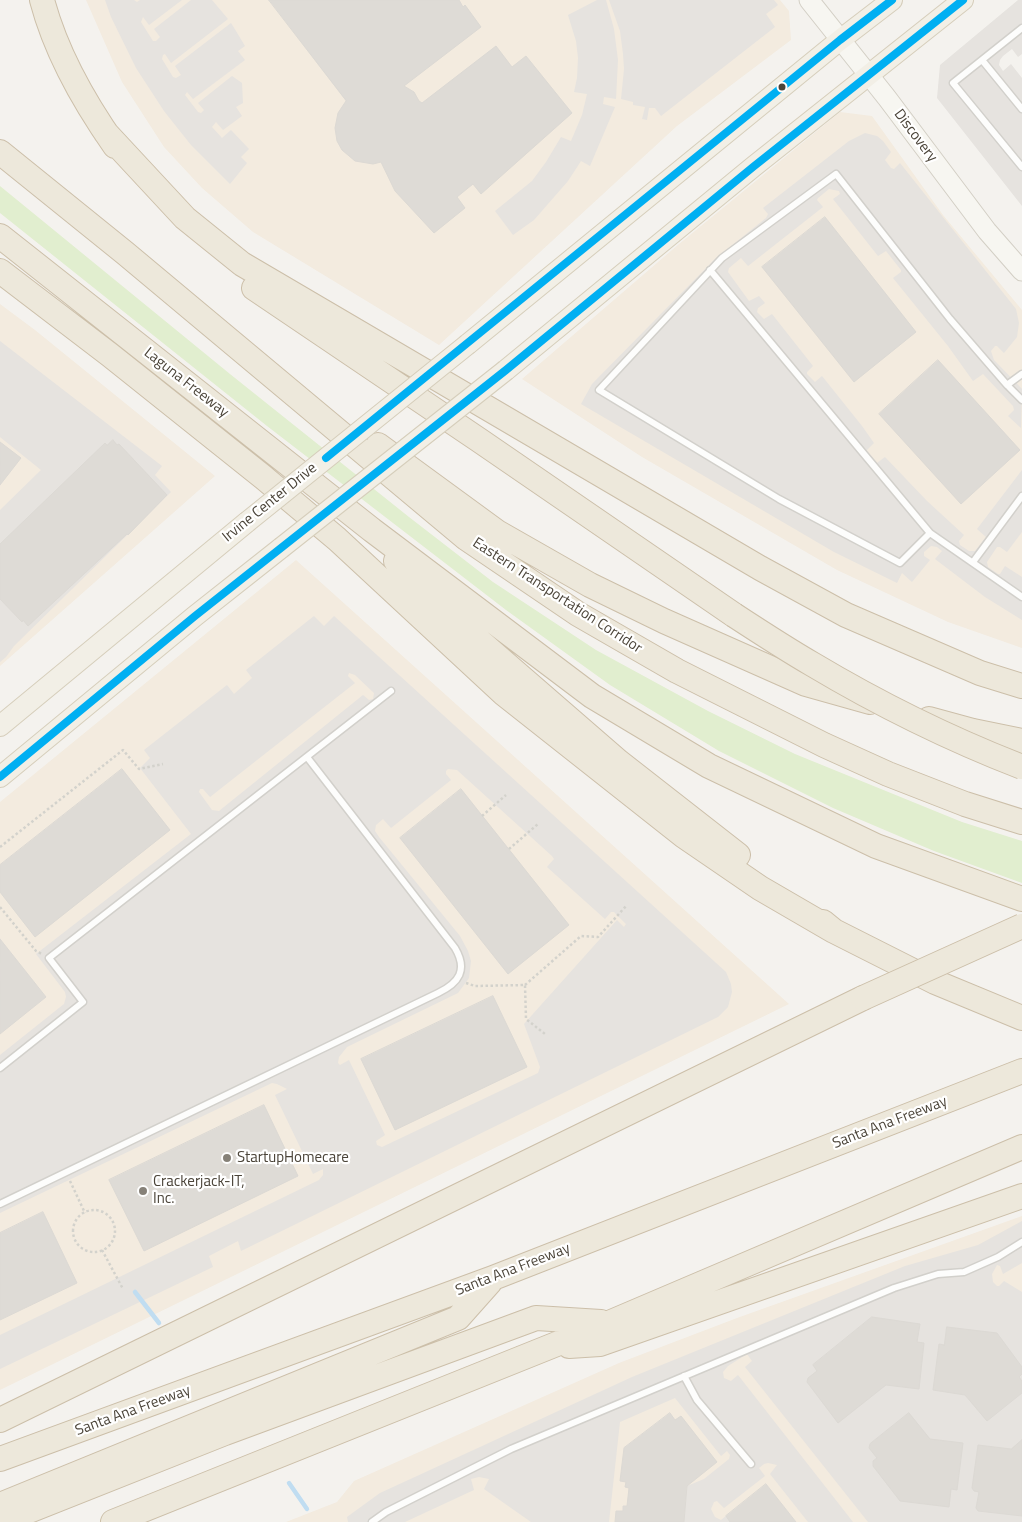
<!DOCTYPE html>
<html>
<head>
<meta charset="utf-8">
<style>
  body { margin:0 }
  canvas { display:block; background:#f4f2ee }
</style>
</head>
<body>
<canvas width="1022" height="1522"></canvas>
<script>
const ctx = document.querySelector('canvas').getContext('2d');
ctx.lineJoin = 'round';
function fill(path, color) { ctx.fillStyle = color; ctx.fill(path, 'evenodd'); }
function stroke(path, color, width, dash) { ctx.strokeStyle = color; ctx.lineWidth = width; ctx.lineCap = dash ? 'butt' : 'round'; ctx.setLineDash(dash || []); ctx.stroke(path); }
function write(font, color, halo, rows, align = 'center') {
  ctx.font = font + ' "Titillium Web",sans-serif'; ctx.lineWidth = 4.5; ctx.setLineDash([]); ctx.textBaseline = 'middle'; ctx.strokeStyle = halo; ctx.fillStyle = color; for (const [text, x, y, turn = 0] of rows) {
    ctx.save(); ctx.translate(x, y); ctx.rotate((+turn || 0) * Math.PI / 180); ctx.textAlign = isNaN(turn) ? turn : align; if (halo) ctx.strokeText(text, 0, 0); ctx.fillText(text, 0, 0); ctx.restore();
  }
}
fill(new Path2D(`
  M86,0h694l9,11 2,29 -114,86 -238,219 -186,-113 -51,-44 -38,-41 -42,-65z
  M840,112l32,4 71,99 79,95v338l-74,-26 -111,-52 -195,-113 -120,-78 157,-135z
  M0,304l35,26 180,146 -215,190z
  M296,560l493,444 -789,386v-588z
  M1022,1216v306h-736l51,-20 17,-21 265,-118 118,-45z`), '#f3ebdf');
fill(new Path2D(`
  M0,186l230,188 179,143 84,65 103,68 112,61 87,43 167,68 60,19v42l-88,-32 -101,-43 -114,-57 -109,-66 -104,-75 -239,-184 -267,-213z`), '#e1eecf');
fill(new Path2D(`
  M105,0h29l3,2 3,-2h42l-33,25 -6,-8 -2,5 12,19h3l4,-4 -6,-8 37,-29h21l16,19 -57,44 -6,-9 -2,1 -1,4 11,18 3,1 5,-3 -6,-9 56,-43 5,8 9,15 -7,5 7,9 -52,39 -6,-7 -2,3 13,17 3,1 3,-3 -6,-7 34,-27 10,7 1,20 -7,4 6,9 -19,14 -7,-8 -4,5 10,11 9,-8 18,19 -8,8 6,6 -17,21 -39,-39 -27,-34 -28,-43 -25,-51z
  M597,0h9l8,29 4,31 -2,39 -12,-2 -1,7 12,3 -25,59 -9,-5 -13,20 -34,39 -21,15 -18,-24 37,-30 14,-19 15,-25 10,4 11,-26 5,-21 -13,-2 3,-14 1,-20 -2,-17 -8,-26z
  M609,0h165l4,5 -12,9 9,13 -114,89 -6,-8h-6l-2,12 -5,-1 3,-12 -12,-2v-3l-12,-3 3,-30 -1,-15 -3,-23z
  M1018,0h4v54l-4,3 -6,-8 -9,7 -3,4 -1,5 4,6 8,-7 11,14v128l-85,-108 3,-33z
  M865,133l12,3 6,5 8,11 -6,8 6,8 3,1 6,-6 116,146 3,14 -2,14 -13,16 -7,-7h-2l-4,5 3,9 28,29 -1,39 -13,-12 6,-6 -1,-4 -30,-32 -10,7 -25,-35 -55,-68 8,-6v-2l-15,-19 -8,5 -45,-57 7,-5 -1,-3 -10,-2 -11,9 -1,2 6,7 -75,59 -7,-8 -12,10 -1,4 21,29 10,-5 6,7 -7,5 -1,4 7,7 8,-5 41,52 -6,6v2l8,8 7,-6 40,50 12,17 -8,8 11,12 8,-6 42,44 37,34 -5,6 1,4 9,6h6l11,-14 -9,-8 45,-59v62l-15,20 -7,-5h-3l-10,15 1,5 10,7h2l5,-8 17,11v43l-37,-23 -50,-38 7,-8 -5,-4 -6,-1 -7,6v4l6,4 -18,22 -10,-9 -5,10 -63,-31 -253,-148 11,-20 123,-125 51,-41 2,-4 -5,-6 86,-67z
  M0,341l162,125 -7,9 16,17 -157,154 -8,11 -6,5v-152l41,-40 -41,-33z
  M314,616l10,10 10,-10 392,356 5,12 1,8 -4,15 -10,10 -477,234 -3,-10 -29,15 4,11 -213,102v-34l319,-155 4,-5v-6l-10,5 -38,-79 12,-6 -10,-5 -5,-1 -272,130v-158l64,-51 2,-7 -1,-5 -29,-38 155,-120 -51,-66 10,-10 -6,-8 83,-65 7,9 18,-16 -6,-8zM349,673l6,2 19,18 -1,6 -4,1 -6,-5 -144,116 -7,-1 -13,-18 1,-3h3l7,8 145,-114 -7,-7zM448,769l9,1 95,86 2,3 -7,8 58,52 6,-7h3l12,12 -2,3 -7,-7 -93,104 16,43 -2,6 -156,74 -5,-2 -1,-4 9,-6 -36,-75 -9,5 -2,-2 1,-6 8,-10 111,-54 11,-15 2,-17 -3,-10 -8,-15 -81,-99 -4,-6 1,-6 7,-6 8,9 60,-48 -5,-6v-3z
  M1022,1221v42l-19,11 -3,-8 -3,-1 -5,9 1,8 4,4h2l5,-5 18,11v230h-154l-123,-155 7,-6 -5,-7 -19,12 -5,6 1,6 7,3 7,-6 115,147h-45l-38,-48 7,-9 -9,-2 -4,1 -5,4 6,8 -41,32 -7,-7 -3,1 -3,7 4,8 6,3 5,-4 5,6h-47l3,-36 17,-7 25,-20 1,-4 -3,-4 -6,5 -46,-58 -55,24 -11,100h-78l-47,-33 5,-10 -10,-2 -8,2 3,11 -69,32h-57l-1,-5 33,-24 252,-116 273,-111 73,-21z`), '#e6e3df');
stroke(new Path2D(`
  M135,1292l24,31
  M289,1483l18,26`), '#c0ddf1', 4.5);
const building = new Path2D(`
  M269,0h190l4,7 2,-2 16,22 -77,59 10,6 5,9 3,2 74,-57 16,21 14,-11 46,57 -91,81 -8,-10 -16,13 8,11 -31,25 -39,-42 -14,-29 -8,2 -18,-3 -13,-11 -5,-9 -2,-13 3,-15 8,-12z
  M825,217l91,115 -62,50 -92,-115z
  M938,360l82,90 -59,54 -82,-90z
  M113,440l4,5 2,-1 48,51 -39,40 -1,-1 -99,92 -5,-6 -1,2 -22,-23v-55l105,-101 2,2z
  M0,442l21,16 -21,27z
  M122,769l48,61 -135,107 -35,-45v-27z
  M461,789l108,136 -61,49 -108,-136z
  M0,939l46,58 -46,37z
  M493,996l34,71 -132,63 -34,-71z
  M264,1105l34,71 -154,75 -35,-71z
  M43,1212l34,71 -77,37v-87z
  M872,1317l48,7 -3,18 7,1 -5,46 -33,-4 -48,38 -31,-41 1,-4 9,-7 -4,-6z
  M947,1327l50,6 25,34v7l-3,3 3,4v12l-35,28 -22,-26 -32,-5 6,-46 5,1z
  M670,1413l5,7 6,-4 36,46 -30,24 -3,36h-69l1,-11h7v-5h4l2,-18 -4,-1 1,-5 -6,-1 4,-33z
  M909,1413l21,26 33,4 -6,47 -6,-1 -2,18 -49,-6 -27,-35v-5l4,-3 -8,-10 1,-4z
  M1022,1440v76l-44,-5 -2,-3 3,-16 -5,-1 -2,-3 6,-43 33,4z
  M766,1484l30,38h-66l-4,-6z`);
fill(building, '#dedbd6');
stroke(building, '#dcd9d4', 1);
const lane = new Path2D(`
  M1022,28l-69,55 69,84
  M982,60l40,49
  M710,270l220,263
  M1022,374l-15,11 15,15
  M1007,385l-57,-66 -114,-145 -114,84 -123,132 180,109 121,64 30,-30 92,64
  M973,562l49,-66
  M0,1068l83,-66 -34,-44 342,-267
  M0,1204l438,-211c21,-10 30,-23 17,-45l-148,-191
  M684,1376l13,24 54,64
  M372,1522l14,-10 125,-63 383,-161 44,-14 26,-2 34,-15 24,-15`);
const secondary = new Path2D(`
  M809,0l78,98 100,133 35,40`);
const primary = new Path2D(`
  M468,344l372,-304 52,-40
  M506,370l247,-203 210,-167
  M0,726l247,-204
  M0,777l195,-161 86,-68`);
const highway = new Path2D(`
  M42,0c14,53 42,102 73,146
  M106,133l79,85 57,46 518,304 86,47 134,58 42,13
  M0,152l125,101 341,285 112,76 99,57 147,74 64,29 77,30 57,18
  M0,236l372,294 220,166 117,70 167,80 146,53
  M0,271l110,84 153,122 74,62 166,154 181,143 76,52 74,43
  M254,288l225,152 255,175
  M378,445l119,87 93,53 74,36 142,63 64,18
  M396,561l11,16 54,48 158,137 119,93
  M929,719l44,12 49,10
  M823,922l11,9 101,51 87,36
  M569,1346l31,-2 422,-148
  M0,1420l863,-422
  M0,1459l493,-181 529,-207
  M0,1505l458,-187 32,-36
  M1,1522l224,-89 311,-115 65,4
  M113,1522l496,-199 413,-176`);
stroke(lane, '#d2d0cb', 9);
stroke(secondary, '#d3cfc5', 21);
stroke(primary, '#d6cebb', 22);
stroke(highway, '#ccbfa9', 26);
stroke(new Path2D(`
  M482,816l24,-21
  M0,847l123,-97 16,19 24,-5
  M509,849l29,-25
  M0,907l36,44 6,3
  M466,983l9,3 50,-1 1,34 19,15
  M525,985l56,-49 17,1 29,-32
  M70,1181l15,32
  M73 1231a21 21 0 1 1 42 0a21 21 0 1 1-42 0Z
  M102,1250l21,39`), '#d3d2cc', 2.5, [2.5, 2.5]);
stroke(lane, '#fdfdfc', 6);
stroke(secondary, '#f7f6f1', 19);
stroke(primary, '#f2efe6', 20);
stroke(highway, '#ede8db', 24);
const primaryBridge = new Path2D(`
  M247,522l221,-178
  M281,548l225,-178`);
const highwayBridge = new Path2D(`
  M734,615c26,17 52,34 78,49 67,40 138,75 210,103
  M863,998l159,-72`);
stroke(primaryBridge, '#d6cebb', 22, []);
stroke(highwayBridge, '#ccbfa9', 26, []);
stroke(primaryBridge, '#f2efe6', 20);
stroke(highwayBridge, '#ede8db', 24);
stroke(new Path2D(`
  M326,458l514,-418 52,-40
  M0,777l195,-161 311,-246 247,-203 210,-167`), '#00aff2', 8);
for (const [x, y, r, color] of [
  [782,87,4.5,"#4b4439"],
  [227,1158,5,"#868178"],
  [143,1191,5,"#868178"]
]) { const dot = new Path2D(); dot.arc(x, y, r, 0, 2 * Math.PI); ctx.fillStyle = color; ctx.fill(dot); stroke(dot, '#fff', 2); }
write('15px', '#4b4439', '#fff', [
  ["Discovery",915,136,53],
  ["Laguna Freeway",186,383,38],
  ["Irvine Center Drive",270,503,-39],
  ["Eastern Transportation Corridor",557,596,33],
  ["Santa Ana Freeway",890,1123,-21],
  ["Santa Ana Freeway",513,1270,-21],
  ["Santa Ana Freeway",133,1411,-20]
]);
write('15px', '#4b4439', '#fff', [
  ["StartupHomecare",237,1158],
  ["Crackerjack-IT,",153,1182],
  ["Inc.",153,1199]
], 'left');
</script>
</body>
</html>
